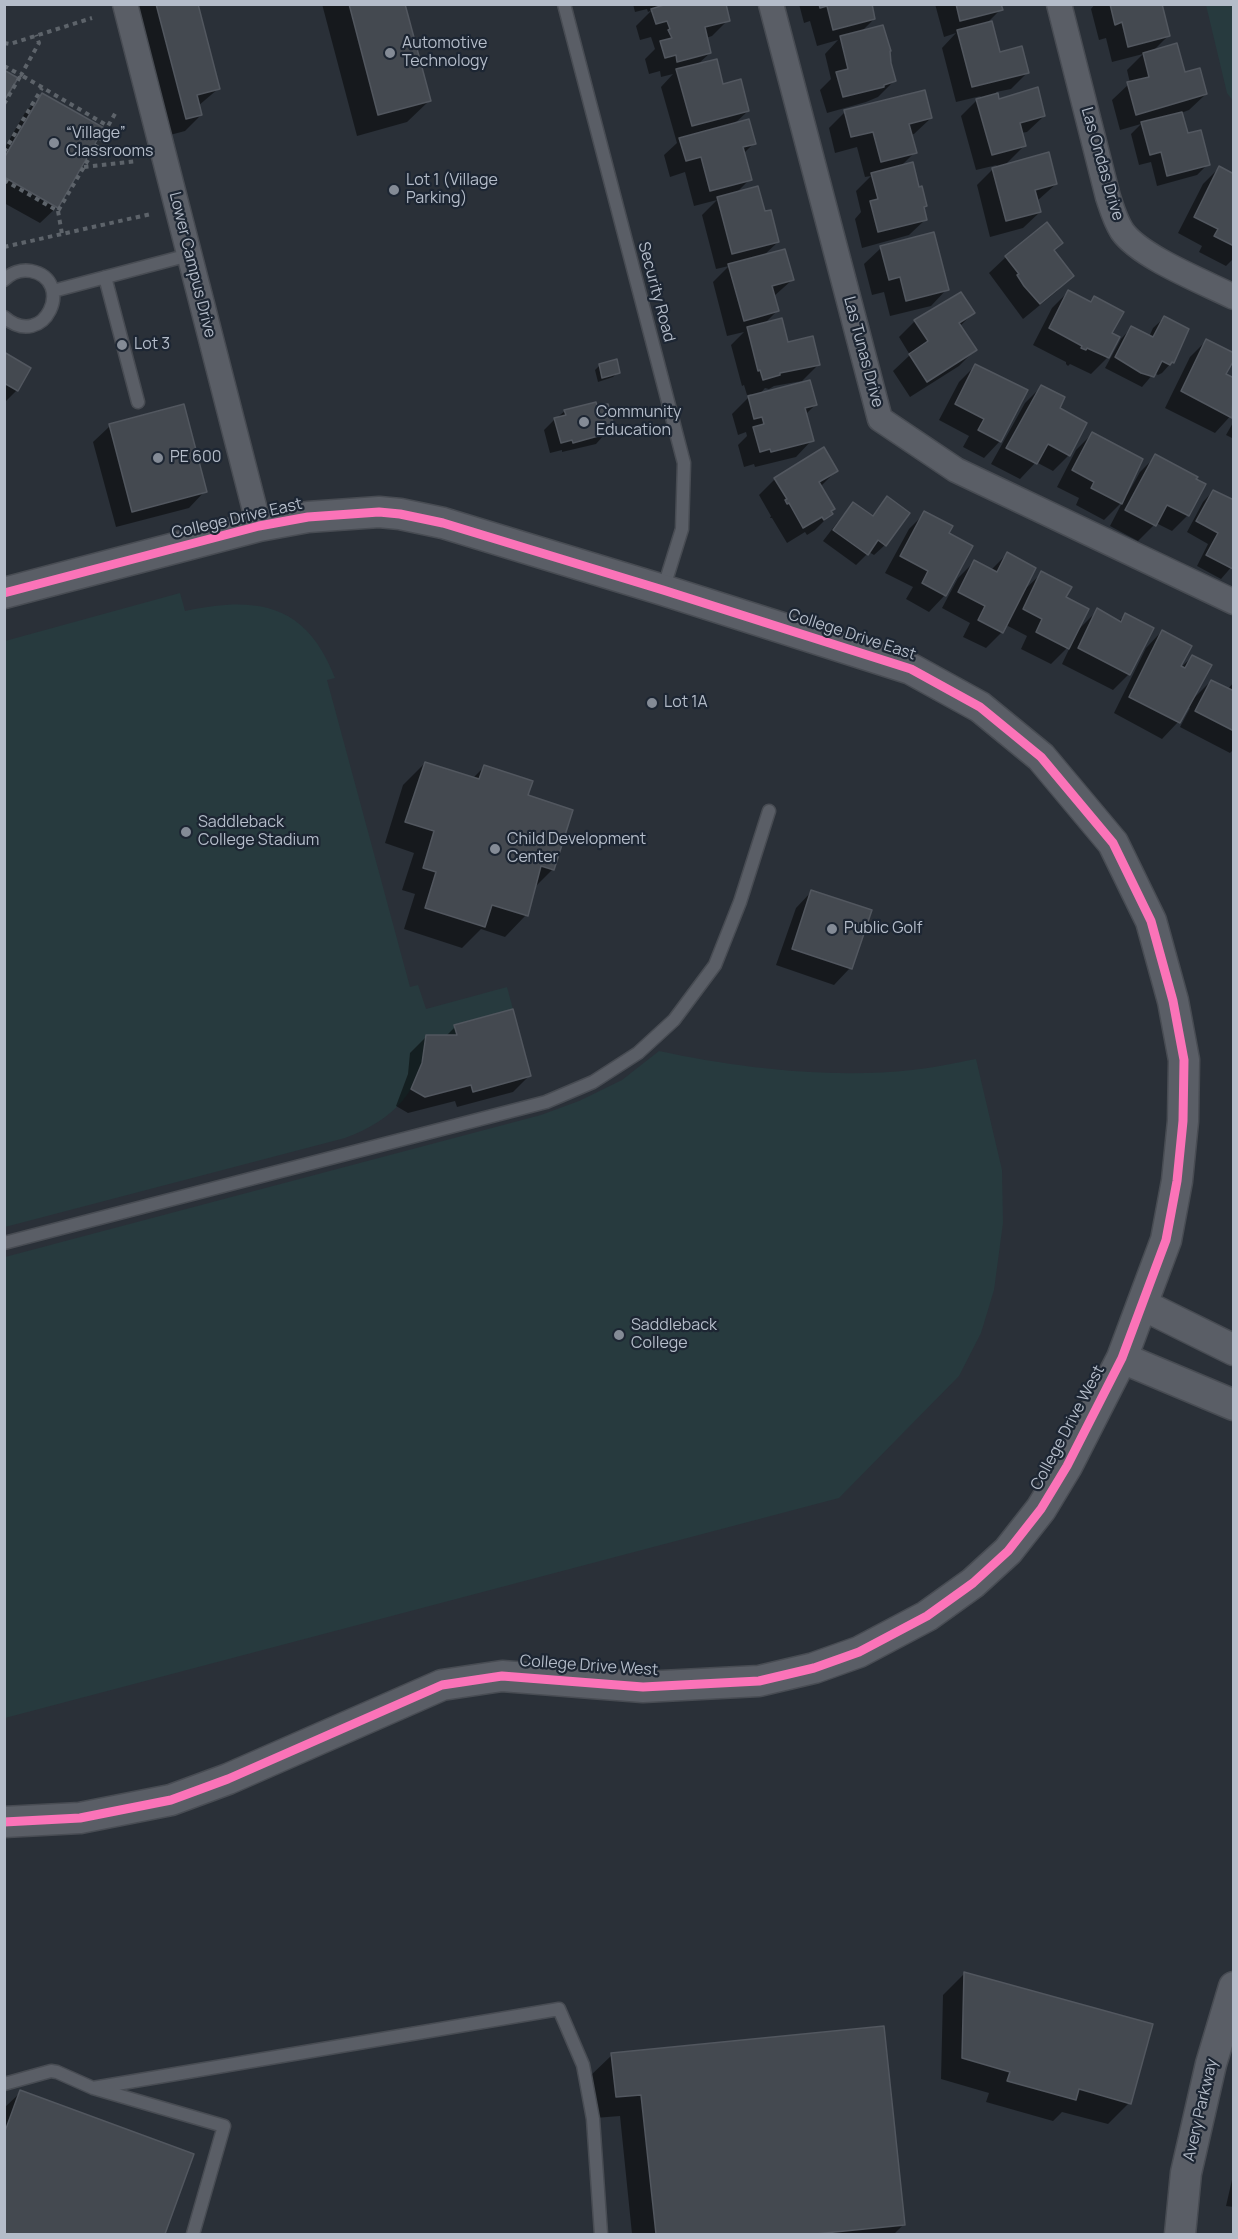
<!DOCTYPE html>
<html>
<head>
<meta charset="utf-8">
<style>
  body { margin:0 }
  #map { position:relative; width:1238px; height:2239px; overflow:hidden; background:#2a3038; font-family:Manrope,sans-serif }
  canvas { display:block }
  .frame { position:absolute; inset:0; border:6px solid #b4bcc9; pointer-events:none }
</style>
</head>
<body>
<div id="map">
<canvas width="1238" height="2239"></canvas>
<div class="frame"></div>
</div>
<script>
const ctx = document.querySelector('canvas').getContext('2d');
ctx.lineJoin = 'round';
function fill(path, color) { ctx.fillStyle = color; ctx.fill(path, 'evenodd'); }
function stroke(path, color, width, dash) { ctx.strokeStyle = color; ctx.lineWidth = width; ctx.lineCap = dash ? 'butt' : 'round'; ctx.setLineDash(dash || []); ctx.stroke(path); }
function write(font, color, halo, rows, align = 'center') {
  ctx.font = font + ' Manrope,sans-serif'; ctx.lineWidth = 4.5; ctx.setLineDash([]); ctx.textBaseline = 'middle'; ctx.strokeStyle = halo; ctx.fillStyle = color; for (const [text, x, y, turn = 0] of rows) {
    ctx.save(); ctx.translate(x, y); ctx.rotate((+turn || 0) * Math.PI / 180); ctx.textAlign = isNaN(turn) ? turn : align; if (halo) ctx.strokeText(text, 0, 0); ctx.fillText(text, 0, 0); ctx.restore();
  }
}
fill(new Path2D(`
  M1206,5h27v96l-6,-8z
  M180,593l5,18c72,-15 121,-8 150,67l-8,2 83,307 8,-2 8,24 81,-22 6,22 -59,16 3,10 -31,1c-3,54 -32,84 -81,102l-340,89v-586z
  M659,1051c79,17 173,28 253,19 21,-2 42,-7 64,-11l26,111 1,53 -9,67 -13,43 -22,43 -120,122 -834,220v-461l536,-142 38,-14 43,-21z`), '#273a3e');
fill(new Path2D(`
  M136,4h60l22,85 -20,17 3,9 -16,16 -15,4z
  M322,4h81l26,97 -22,21 -50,14z
  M633,4h50l45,16 -16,16 -6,2 4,15 -13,12 25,20 26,26 -15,14 21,18 -11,11 7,25 -15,15 29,19 14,29 -15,14 29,24 -19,17 4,14 -13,13 23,20 32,20 -17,17 -28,5 -5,3 -4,-1 -6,7 56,10 -10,10 7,25 -16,17 -41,10 -1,-3 -10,3 -6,-22 9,-9 -1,-4 -8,3 -6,-21 20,-20 -5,1 -3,-10 -2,1 -11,-41 13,-13 -17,4 -14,-54 16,-16 -13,3 -14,-54 15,-15 -23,6 -9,-34 -15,5 -6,-22 13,-12 -16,-56 12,-13 -12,3 -1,-6 -11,3 -4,-15 10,-10 -4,-12 -11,3 -4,-14 16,-16 -4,2 -1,-3 -12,3z
  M799,4h71l4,15 -14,14 30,30 4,18 -16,16 -12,5 -39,11 -7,-23 11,-11 -6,-25 13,-14 -21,6 -7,-25 -6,2z
  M935,4h64l2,5 -15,15 13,30 28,19 -16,16 -15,3 2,9 46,15 -17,16 -6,1 3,13 -20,20 52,18 -19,17 3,11 -17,16 -33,9 -13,-52 20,-20 -21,5 -15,-54 20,-20 -25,6 -14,-54 14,-15 -12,4z
  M1095,4h65l8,32 -16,16 32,22 22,20 -17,16 -8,3 6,22 21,29 -11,11 -40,11 -6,-24 -12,3 -8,-31 10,-10 -21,6 -8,-30 18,-17 -3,-13 16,-16 -31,8 -6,-24 -7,2 -8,-31z
  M43,95l14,112 -17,16 -36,-20v-54l22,-38z
  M845,112l86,6 -17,16 -4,1 5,17 -15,15 18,22 8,30 -17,16 -47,13 -7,-29 6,-7 -5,-21 15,-15 -6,1 -8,-30 -22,6 -6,-25z
  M1219,168l12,6 3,-3v87l-8,8 -27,-14 3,-6 -24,-13 25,-49z
  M1047,224l6,27 19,25 -16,16 -33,27 -34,-46 17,-16z
  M881,248l66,41 -16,17 -41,10 -6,-24 -12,3 -8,-31z
  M1068,292l21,11 5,-5 16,36 -2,23 -17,17 -21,-10 -2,2 -2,-2v-2l-33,-17 19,-37z
  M973,313l-13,13 15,24 -16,16 -49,31 -17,-26 17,-16 -11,-18 16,-16z
  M1164,318l8,44 -10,11 -4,2 -4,-2 -12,14 -37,-19 16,-29 10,-11 18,9 4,-9z
  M1206,341l18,34 10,5v32l-19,21 -50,-25 25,-51z
  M4,354l13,36 -11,11 -2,-1z
  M600,365l18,7 -5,5 -15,5 -3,-12z
  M975,366l25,75 -16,17 -21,-11 6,-11 -30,-16 20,-38z
  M1042,386l16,22 11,47 -16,16 -17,-9 -16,17 -29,-15 34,-61z
  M596,408l16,18 -16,18 -34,8v-2l-12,3 -6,-23 11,-11 10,-8z
  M1234,421v18l-8,-4z
  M110,426l95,65 -16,17 -73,19 -23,-85z
  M1092,434l35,61 13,-23 16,-16 32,59 -16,16 -16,-8 -18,18 -28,-15 13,-25 -19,19 -28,-15 3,-7 -22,-11 19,-37z
  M836,471l-16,16 11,27 -16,16 -8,5 -2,-3 -18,11 -15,-25h-2l1,-2 -12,-21 16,-16z
  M1213,491l21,11v62l-13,15 -24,-13 11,-22 -21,-12 16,-30z
  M887,498l-2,47 -11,10 -5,-3 -13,13 -33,-24 20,-26 10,-11 18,13z
  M925,513l20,82 -16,17 -23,-13 7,-12 -28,-14 24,-44z
  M1007,554l16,37 19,-18 22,25 13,33 21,-21 20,12 7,-7 4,59 -16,16 -51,-26 10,-21 -21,21 -30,-15 6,-13 -21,-11 -4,7 -16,16 -23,-11 7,-14 -28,-15 16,-30 17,-17 16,9z
  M1162,631l15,40 15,-14 -1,44 20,-20 16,9 7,-8v67l-4,4 -50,-26 10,-19 -3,-1 -9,15 -16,17 -48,-26 32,-65z
  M425,763l47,16 12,-12 42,29 27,73 -19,19 -8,27 -21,22 -24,-8 -19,19 -58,-19 11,-35 -13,-4 12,-37 -29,-10 18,-58z
  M812,891l38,77 -16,17 -58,-20 20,-57z
  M455,1027l74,49 -16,16 -56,15 -2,-6 -47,12 -12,-7 12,-32 2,-21 16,-16h19z
  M964,1974l165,129 -21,21 -46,-12 -9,9 -67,-19 3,-9 -48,-14 2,-84z
  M612,2055l291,170 -9,9h-262l-12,-118 -25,2 -5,-42z
  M21,2092l171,63 -29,79h-159v-126z
  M1234,2171v36l-8,-1z`), '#0007');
const building = new Path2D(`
  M156,4h42l22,85 -23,6 5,20 -16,4z
  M349,4h56l26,97 -53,14z
  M667,4h59l4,17 -25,6 6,26 -34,9 -1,-7 -11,3 -5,-17 12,-3 -4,-8 2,-1 -3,-8 -11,3 -5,-15z
  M819,4h53l3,15 -42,11 -6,-24 -7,2z
  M956,4h45l2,6 -43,11z
  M1110,4h52l8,32 -42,11 -6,-25 -7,3z
  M992,21l8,31 22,-6 7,27 -57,14 -15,-57z
  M883,25l8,26h-1l1,12 5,18 -12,4v2l-41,10 -7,-25 12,-3 -8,-33z
  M1177,43l8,29 15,-4 7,26 -71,21 -9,-33 22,-5 -6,-24z
  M717,59l6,25 18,-5 8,32 -57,15 -16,-57z
  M4,70l14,8 -14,23z
  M1038,87l7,29 -25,7 6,23 -34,9 -16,-56 22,-6 1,6z
  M925,90l7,28 -23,6 8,29 -36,9 -8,-30 -22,5 -7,-27z
  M42,93l62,35 -46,80 -54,-31v-19z
  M1182,112l6,21 13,-3 9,35 -43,11 -6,-24 -11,3 -9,-33z
  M749,119l7,25 -13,3 9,33 -42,11 -9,-34 -15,4 -7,-23z
  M1049,152l8,32 -22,6 6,22 -35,9 -14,-53z
  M913,162l6,25 3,-1 5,20 -3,1 3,13 -49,12 -8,-31 8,-2 -7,-26z
  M1219,166l15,8v72l-20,-10 4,-7 -24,-12z
  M758,186l7,25 6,-1 8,32 -47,12 -15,-57z
  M1047,222l16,21 -9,7 20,26 -34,28 -16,-18 -7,-11 2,-1 -14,-18z
  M934,232l15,58 -43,11 -6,-24 -11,3 -9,-34z
  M785,249l9,31 -22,6 7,25 -35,10 -16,-57z
  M1068,290l23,12 3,-6 30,16 -12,21 8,4 -11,21 -22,-10 -1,2 -5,-2 1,-2 -33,-18z
  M961,292l14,21 -16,10 18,27 -50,32 -18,-28 19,-13 -14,-21z
  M1164,316l25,13 -15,34 -2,-1 -2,3 -8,-4 -8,16 -13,-4 -26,-16 16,-31 22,11z
  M782,318l6,24 25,-6 7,29 -40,8v2l-17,5 -3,-10 -2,1 -11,-44z
  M1206,339l28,14v7l-8,14 8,4 -2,40 -51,-27z
  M4,352l27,16 -13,23 -14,-8z
  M617,359l3,14 -18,5 -3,-14z
  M975,364l53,26 -27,52 -23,-12 6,-11 -29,-15z
  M810,380l7,25 -12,3 9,33 -43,11 -1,-3 -10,3 -7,-25 11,-3 -2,-7 -8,2 -6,-23z
  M1041,385l24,12 -5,11 27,15 -17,33 -22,-12 -11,20 -31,-16z
  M596,402l1,4 11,-2 6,22 -7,2 2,5 -36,10 -1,-3 -11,3 -7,-25 12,-3 -2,-5z
  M184,404l23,88 -75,20 -23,-88z
  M1092,432l51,27 -21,45 -31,-16 3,-6 -22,-12z
  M824,447l14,24 -19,11 16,27 -4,2 2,3 -9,6 -2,-3 -19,11 -14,-25 -2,1 -2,-4 2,-1 -13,-21z
  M1155,454l43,23 -2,2 10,5 -17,32 -22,-11 -11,21 -31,-16z
  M1213,490l21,10 -1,69 -27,-14 12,-22 -22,-12z
  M887,496l23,17 -24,33 -8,-6 -10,15 -35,-25 20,-28 20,14z
  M924,511l29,15 -4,7 24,13 -27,50 -24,-13 6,-12 -28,-15z
  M1007,552l29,16 -33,65 -25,-13 7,-14 -27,-14 16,-32 23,12z
  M1041,571l31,16 -6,10 23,12 -20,40 -33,-17 6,-13 -19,-10z
  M1097,608l24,14 4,-9 29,15 -24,47 -52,-27z
  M1162,630l30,16 -11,20 4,2 7,-13 20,10 -32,58 -51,-26z
  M1211,680l23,11v40l-39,-20z
  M425,762l54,17 5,-14 49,16 -5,14 45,15 -19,60 -13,-4 -13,50 -36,-11 -7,22 -60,-19 11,-36 -13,-4 11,-37 -29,-9z
  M811,890l61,20 -20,59 -60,-20z
  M513,1009l18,67 -58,16 -2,-7 -46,12 -14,-8 11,-26 4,-28h31l-3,-10z
  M964,1972l189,52 -22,80 -52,-15 -3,11 -69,-19 3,-9 -48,-14z
  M884,2026l21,199 -90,9h-159l-15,-139 -25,2 -5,-44z
  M20,2090l174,64 -29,80h-161v-100z`);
fill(building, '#444950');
stroke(building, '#52575f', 1.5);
const service = new Path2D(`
  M564,4l120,459 -2,66 -19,61
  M105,277l33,125
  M4,280c7,-7 17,-11 27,-9 45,9 14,81 -27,46
  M53,291l136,-36
  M4,1243l542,-141 47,-20 45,-29 36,-33 41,-55 25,-63 29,-91
  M4,2084l47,-13 6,1 36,16 131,38 -31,108
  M93,2088l466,-79 24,56 10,54 8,115`);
const minor = new Path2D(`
  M125,4l134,522
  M771,4l109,415 76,51 278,132
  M1059,4l49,193c4,12 7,23 14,34 18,26 82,51 112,66`);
const tertiary = new Path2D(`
  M4,593l255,-67 49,-9 71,-5 21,2 43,9 220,67 248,79 69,38 61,50 72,86 38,78 22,80 11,59 -1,61 -6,60 -11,59 -44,118 -55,108 -26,43 -33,42 -35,32 -46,33 -68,36 -45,16 -55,13 -116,6 -141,-11 -60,9 -214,94 -57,21 -91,18 -76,4
  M1143,1305l91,45
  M1122,1358l112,47
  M1180,2234l6,-61 25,-109 23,-77`);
stroke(service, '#484c53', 15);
stroke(minor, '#484c53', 27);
stroke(tertiary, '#484c53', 33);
stroke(new Path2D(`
  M4,43l6,1 82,-26
  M4,66l17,9 18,-32 -3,-8
  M4,104l17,-29 87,51 8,-14
  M4,152l38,-64
  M84,167l53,-6
  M4,180l54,31 50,-85
  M58,211l4,23
  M4,247l147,-33`), '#5d636a', 4, [4.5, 4.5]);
stroke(service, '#5a5e66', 12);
stroke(minor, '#5a5e66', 24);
stroke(tertiary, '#5a5e66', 30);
stroke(new Path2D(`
  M4,593l255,-67 49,-9 71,-5 21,2 43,9 220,67 248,79 69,38 61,50 72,86 38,78 22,80 11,59 -1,61 -6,60 -11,59 -44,118 -55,108 -26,43 -33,42 -35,32 -46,33 -68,36 -45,16 -55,13 -116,6 -141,-11 -60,9 -214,94 -57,21 -91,18 -76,4`), '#fb73b8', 9);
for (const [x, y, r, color] of [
  [390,53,6,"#848b96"],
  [54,143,6,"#848b96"],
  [394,190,6,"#848b96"],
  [122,345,6,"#848b96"],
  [584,422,6,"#848b96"],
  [158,458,6,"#848b96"],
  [652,703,6,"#848b96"],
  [186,832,6,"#848b96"],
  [495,849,6,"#848b96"],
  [832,929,6,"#848b96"],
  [619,1335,6,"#848b96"]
]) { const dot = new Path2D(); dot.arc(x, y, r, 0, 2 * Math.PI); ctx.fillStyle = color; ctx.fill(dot); stroke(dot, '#1d2633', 2); }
write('16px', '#b4bcc9', '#1d2633', [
  ["Automotive",402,44],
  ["Technology",402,62],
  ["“Village”",66,134],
  ["Classrooms",66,152],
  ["Lot 1 (Village",406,181],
  ["Parking)",406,199],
  ["Lot 3",134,345],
  ["Community",596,413],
  ["Education",596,431],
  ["PE 600",170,458],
  ["Lot 1A",664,703],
  ["Saddleback",198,823],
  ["College Stadium",198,841],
  ["Child Development",507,840],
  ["Center",507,858],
  ["Public Golf",844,929],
  ["Saddleback",631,1326],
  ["College",631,1344]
], 'left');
write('16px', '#b4bcc9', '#1d2633', [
  ["Las Ondas Drive",1102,164,74],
  ["Lower Campus Drive",192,265,76],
  ["Security Road",656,292,75],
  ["Las Tunas Drive",863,352,75],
  ["College Drive East",237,519,-13],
  ["College Drive East",852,635,18],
  ["College Drive West",1068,1428,-62],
  ["College Drive West",589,1666,4],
  ["Avery Parkway",1201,2110,-77]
]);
</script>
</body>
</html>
